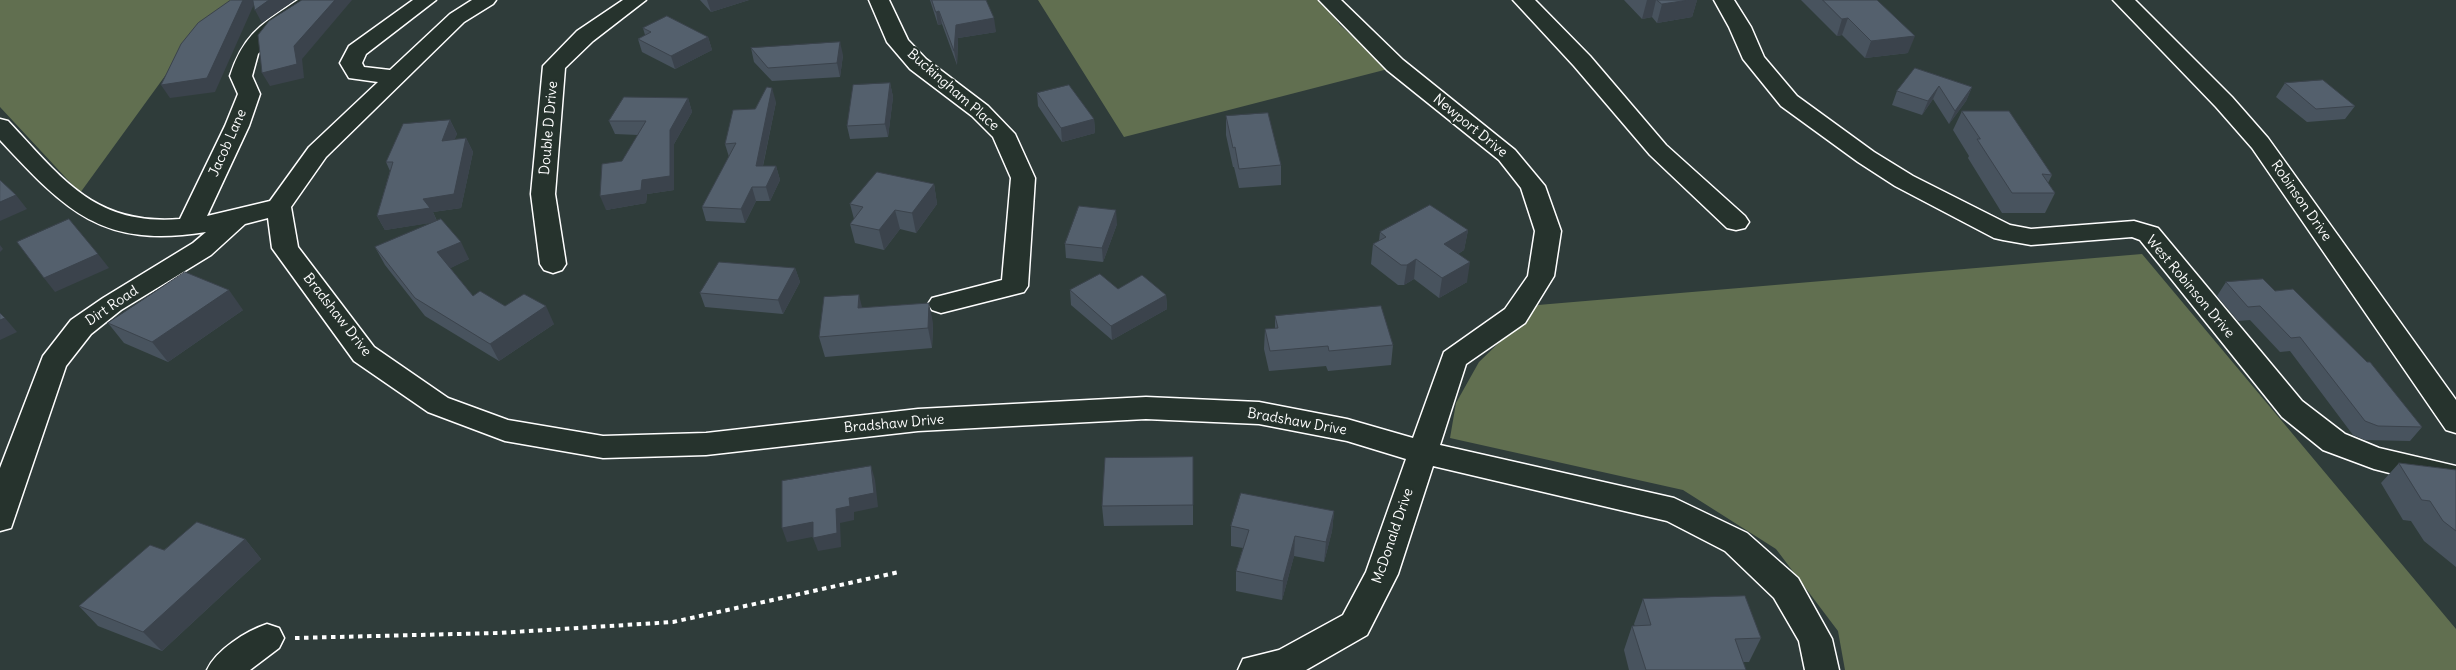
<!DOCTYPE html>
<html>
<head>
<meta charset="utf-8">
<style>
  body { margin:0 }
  canvas { display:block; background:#2f3c3a }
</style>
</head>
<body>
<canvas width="2456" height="670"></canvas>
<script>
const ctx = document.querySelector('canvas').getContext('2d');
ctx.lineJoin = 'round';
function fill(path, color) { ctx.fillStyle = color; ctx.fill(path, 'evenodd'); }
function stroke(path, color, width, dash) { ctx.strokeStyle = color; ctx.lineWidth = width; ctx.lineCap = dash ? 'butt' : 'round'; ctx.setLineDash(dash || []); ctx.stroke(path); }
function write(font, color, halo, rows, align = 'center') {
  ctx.font = font + ' Delius,sans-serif'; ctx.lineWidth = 4.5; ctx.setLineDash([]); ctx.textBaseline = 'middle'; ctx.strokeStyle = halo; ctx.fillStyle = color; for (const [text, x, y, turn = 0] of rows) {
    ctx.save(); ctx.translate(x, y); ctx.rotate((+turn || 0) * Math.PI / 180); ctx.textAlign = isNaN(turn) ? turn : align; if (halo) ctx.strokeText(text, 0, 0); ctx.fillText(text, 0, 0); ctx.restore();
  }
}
fill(new Path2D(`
  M0,0h249l-55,36 -114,157 -80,-86z
  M1038,0h283l19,25 48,44 -264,68z
  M2142,254l314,375v41h-611l-7,-39 -62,-82 -93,-59 -233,-52 6,-35 23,-41 59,-57z`), '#616f50');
const minor = new Path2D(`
  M298,0h24l-3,4 -44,29 -17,21 -6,22 8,18 -11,32 -42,90 63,-15 39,-54 69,-65 -29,-4 -9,-15 9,-17 64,-46h23l-70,54 -4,9 2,4 26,3 60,-56 22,-14h24l-3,4 -29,18 -138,135 -35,50 7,40 76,100 74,51 60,22 95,16 103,-3 212,-24 228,-12 113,5 88,17 66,19 31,-86 61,-43 23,-33 7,-45 -14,-43 -22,-28 -112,-90 -68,-70h22l62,60 112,90 30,36 16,45 -7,45 -29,47 -59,41 -26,81 234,53 73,35 51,45 34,61 7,31h-34l-6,-29 -25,-43 -49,-47 -58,-30 -234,-55 -35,108 -31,61 -61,35h-68l5,-11 36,-9 64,-35 23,-43 40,-113 -59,-18 -88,-17 -113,-5 -228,12 -212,24 -103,3 -98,-17 -77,-29 -74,-51 -82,-113 -4,-30 -23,6 -34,31 -90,55 -30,24 -25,32 -55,162 -11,3v-63l43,-112 28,-36 32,-22 90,-55 13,-11c-104,17 -140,-21 -206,-92v-21l8,2c54,57 86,105 172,98l45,-93 13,-32 -8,-18c14,-43 32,-52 68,-76z
  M623,0h23l-53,41 -28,27 -10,126 11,70 -4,6 -9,3 -9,-3 -4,-6 -9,-70 12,-128 34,-35z
  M869,0h20l19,40 18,19 62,47 27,28 20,44 -7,108 -4,6 -83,21 -9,-3 -4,-6 4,-6 70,-18 9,-102 -18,-41 -21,-21 -62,-47 -23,-27z
  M1513,0h22l55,56 76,89 79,71 4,6 -4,6 -9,2 -9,-2 -77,-73 -76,-89z
  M1714,0h20l17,27 13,30 33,39 77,56 39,24 97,49 21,4 103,-8 24,7 144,173 43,33 34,14 77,18v24l-82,-21 -51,-19 -41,-33 -142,-177 -8,-3 -101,8 -28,-5 -9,-2 -99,-52 -37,-24 -77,-56 -38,-47 -14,-32z
  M2113,0h22l97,97 36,41 188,262v33l-10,-3 -194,-282 -36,-41z
  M267,624l12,4 5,10 -5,10 -29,22h-43c9,-20 39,-39 60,-46z`);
stroke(minor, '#fff', 3);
stroke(new Path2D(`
  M295,638l203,-5 175,-11 226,-50`), '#fff', 4, [4.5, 4.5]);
fill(minor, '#26332d');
fill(new Path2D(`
  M700,0h49l-38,12z
  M930,0h56l10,32 -38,6 -1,27 -15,-41 -4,1z
  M1624,0h73l-5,17 -35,6 -5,-6 -10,2z
  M1801,0h76l31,53 -43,5 -23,-23 -5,1z
  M643,28l65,9 4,13 -37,19 -33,-17 -4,-13 7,-4z
  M751,48l92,7 -3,22 -68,4 -18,-19z
  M1915,68l57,19 -6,14 -17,23 -16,-25 -11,16 -30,-10 5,-14z
  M890,83l3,14 -5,40 -38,2 -3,-13z
  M2285,83l70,23 -10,13 -38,3 -31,-25z
  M1037,93l57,26 1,14 -33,9 -24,-36z
  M688,98l4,14 -18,32v46l-27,4 -1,9 -40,7 16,-49 16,-26 -23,-1 -6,-13z
  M776,102l-13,64h13l4,14 -10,21h-14l-11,22 -39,-2 -4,-14 27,-50 -4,-13 30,-35z
  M1962,111l90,64 -4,8 7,10 -10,20h-43l-34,-55 1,-2 -16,-26z
  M1226,116l55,49v20l-42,3 -5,-21h-1l-7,-32z
  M450,120l7,14 -3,6 12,-2 7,14 -12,56 -28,4 4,9 32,38 -19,9 23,28 32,10 49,18 -55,37 -74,-45 -40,-51 -10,-18 60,-25 -50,8 -8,-14 13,-45 -4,-9z
  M934,184l3,20 -21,29 -16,-4 -16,21 -29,-7 -5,-19 4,-5 -4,-15z
  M1117,224l-14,38 -37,-4 -1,-14z
  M1468,230l-4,20 -6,4 9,28 -28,16 -25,-19 -10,6h-6l-27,-21 2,-20 6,-3 1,-9z
  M795,268l5,14 -17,32 -78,-7 -5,-14z
  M2226,282l49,9 147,136 -12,14 -45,-1 -12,-5 -63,-84 -10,1 -30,-32 -12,1 -21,-25z
  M1118,289l48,6 1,14 -55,31 -41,-35 -1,-15z
  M863,308l70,15 -1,25 -107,9 -6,-20z
  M243,310l-75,52 -44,-19 -16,-20z
  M1275,316l118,29 -2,20 -63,6 -2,-5 -57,5 -5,-22 1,-20h10z
  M2399,463l57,7v97l-32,-26 -13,-20 -8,-1 -22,-37z
  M1193,477v48l-89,1 -2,-20z
  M1334,511l-2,20 -8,31 -30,-6 -12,44 -46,-9v-20l7,-23 -12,-2v-20z
  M245,539l16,20 -99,92 -64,-25 -19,-20 85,-56z
  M1643,599l118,39 -12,24h-6l3,8h-117l-5,-20 8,-24h3l-1,-2z`), '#48535e');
fill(new Path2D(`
  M243,0h11l1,2 -40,90 -45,6 -9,-13z
  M269,0h26l-33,23 -7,-13z
  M335,0h17l-50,59 2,19 -34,8 -8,-13 32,-27z
  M707,0h42l-38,12z
  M1647,0h9l-4,17 -10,2z
  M1689,0h8l-5,17 -35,6 5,-19z
  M939,11l3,13 -4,1 -2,-13z
  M994,18l2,14 -38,6 -1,27 -3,-14 2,-26z
  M1848,18l-6,17 -5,1 5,-17z
  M1915,36l-7,17 -43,5 6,-17z
  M708,37l4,13 -37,19 -4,-13z
  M840,42l3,13 -3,22 -3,-14z
  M890,83l3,14 -5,40 -3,-13z
  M1939,86l-6,13 -11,16 6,-14z
  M1972,87l-6,14 -17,23 6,-13z
  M772,88l4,14 -16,77 -4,-13z
  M688,98l4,14 -18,32v46l-27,4 -1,9 -40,7 -6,-14 42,-16z
  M1094,119l1,14 -33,9 -1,-14z
  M450,120l7,14 -9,20 -6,-13z
  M466,138l7,14 -12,56 -28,4 4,10 -52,8 -8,-14z
  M776,166l4,14 -10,21 -4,-14z
  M934,184l3,20 -21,29 -4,-20z
  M752,187l4,14 -11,22 -4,-14z
  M16,195l11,14 -27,12v-19z
  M895,210l5,19 -16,21 -5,-20z
  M1116,210l1,14 -14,38 -1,-14z
  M1468,230l-4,20 -23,14 3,-20z
  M461,242l8,17 -22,11 -10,-18z
  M0,245l3,4 -3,3z
  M98,254l11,14 -54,24 -11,-14z
  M1416,259l-2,20 -10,6 3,-20z
  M1470,262l-3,20 -28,16 3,-20z
  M795,268l5,14 -17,32 -5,-14z
  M229,290l14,20 -75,52 -16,-20z
  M859,295l5,20 -6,-7z
  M1166,295l1,14 -55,31 -1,-14z
  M929,303l4,20 -1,25 -4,-20z
  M546,306l8,18 -55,37 -9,-17z
  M5,318l12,14 -17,8v-20z
  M871,466l4,14 3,27 -24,5v8l-14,3 1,24 -23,4 -5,-13 23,-29z
  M1334,511l-2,20 -8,31 2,-20z
  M813,522l4,14 -30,6 -5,-14z
  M1295,536l-1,20 -12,44 1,-19z
  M245,539l16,20 -99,92 -19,-19z`), '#3b434c');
const building = new Path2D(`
  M231,0h12l-36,78 -46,7 20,-41 17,-21z
  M253,0h16l-14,10z
  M302,0h33l-41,46 3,18 -35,9 -4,-38 11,-14z
  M932,0h54l8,18 -38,7 -2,26 -15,-40 -3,1z
  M1657,0h32l-27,4z
  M1823,0h54l38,36 -44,5 -23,-23 -6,1z
  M667,16l41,21 -37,19 -33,-17 13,-7 -8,-4z
  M840,42l-3,21 -69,5 -17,-20z
  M1915,68l57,19 -17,24 -16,-25 -11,15 -31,-10z
  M2323,80l32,26 -39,3 -31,-26z
  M890,83l-5,41 -38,2 6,-41z
  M1069,85l25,34 -33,9 -24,-35z
  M767,87l5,1 -16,78h20l-10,21h-14l-11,22 -39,-2 34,-64 -11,1 8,-34 22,-1z
  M624,97l64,1 -18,32v46l-28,4 -1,10 -41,6 2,-32 20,-3 24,-40h-37z
  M1962,111h47l43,64 -10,-1 13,19h-43l-35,-54h3z
  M1268,113l13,52 -42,4 -4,-22 -2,1 -7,-32z
  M450,120l-8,21 24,-3 -12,56 -31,5 7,9 -53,8 16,-54h-7l17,-38z
  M877,172l57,12 -22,29 -17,-3 -16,20 -29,-6 13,-17 -13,-3z
  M0,180l16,15 -16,7z
  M1430,205l38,25 -24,14 26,18 -28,16 -26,-19 -9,6h-6l-28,-21 13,-7 -6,-5z
  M1079,206l37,4 -14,38 -37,-4z
  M69,219l29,35 -54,24 -27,-36z
  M441,219l20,23 -24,10 36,44 7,-5 25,15 19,-12 22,12 -56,38 -75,-46 -40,-51z
  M719,262l76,6 -17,32 -78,-7z
  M185,272l44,18 -77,52 -44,-19z
  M1100,274l18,15 24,-14 24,20 -55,31 -41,-36z
  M2263,279l12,12 18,-2 74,73h3l52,65 -44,-1 -13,-5 -65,-84 -9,1 -31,-32 -12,1 -22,-25z
  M859,295l-1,13 71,-5 -1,25 -109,9 5,-40z
  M1381,306l12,39 -64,6 -1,-5 -58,5 -5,-22 13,-1 -3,-12z
  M0,313l5,5 -5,2z
  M1193,457v48l-91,1 3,-48z
  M2399,463l57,7v61l-13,-10 -13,-20 -8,-1z
  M871,466l3,27 -25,5 1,8 -14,3 1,24 -24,5v-16l-31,6v-47z
  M1241,493l93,18 -8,31 -31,-6 -12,45 -47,-10 13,-41 -18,-4z
  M197,522l48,17 -102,93 -64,-26 71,-61 14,5z
  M1745,596l16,42 -26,1 11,31h-100l-14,-44 19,-1 -8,-26z`);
fill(building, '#54606d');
stroke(building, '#3b434c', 1);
write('14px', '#fff', '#26332d', [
  ["Buckingham Place",953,90,41],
  ["Newport Drive",1470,126,39],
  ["Double D Drive",549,128,-85],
  ["Jacob Lane",228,143,-66],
  ["Robinson Drive",2301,201,55],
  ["West Robinson Drive",2190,287,50],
  ["Dirt Road",112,306,-34],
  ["Bradshaw Drive",337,315,52],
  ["Bradshaw Drive",1297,422,10],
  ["Bradshaw Drive",894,424,-5],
  ["McDonald Drive",1393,536,-71]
]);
</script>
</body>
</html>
